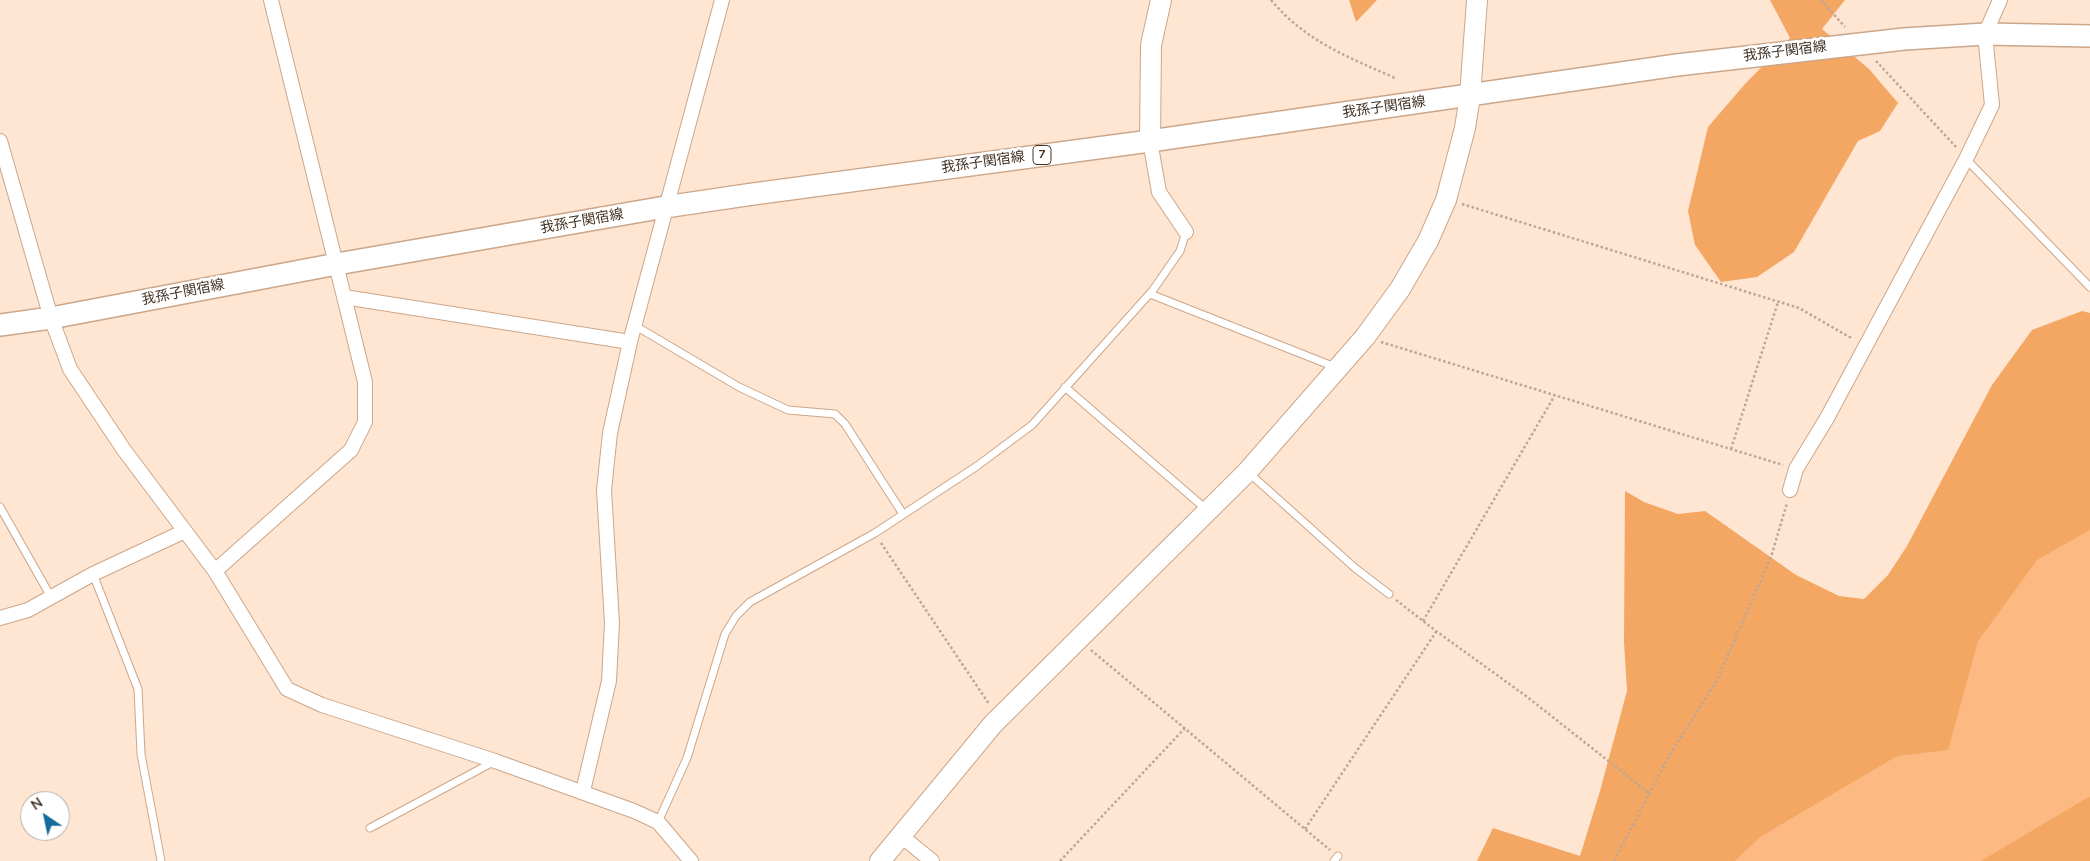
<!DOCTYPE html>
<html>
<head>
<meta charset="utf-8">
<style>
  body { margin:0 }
  #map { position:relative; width:2090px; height:861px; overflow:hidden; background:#fee6d3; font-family:"Nunito Sans",sans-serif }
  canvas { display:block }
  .north { position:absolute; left:20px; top:791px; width:50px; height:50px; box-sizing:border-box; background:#fff; border:1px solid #b3ada8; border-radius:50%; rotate:326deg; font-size:14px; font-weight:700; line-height:20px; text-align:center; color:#423226 }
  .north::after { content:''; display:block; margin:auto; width:18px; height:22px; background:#156b9c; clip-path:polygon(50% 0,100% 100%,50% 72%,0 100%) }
</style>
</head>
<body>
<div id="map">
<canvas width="2090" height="861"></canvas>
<div class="north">N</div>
</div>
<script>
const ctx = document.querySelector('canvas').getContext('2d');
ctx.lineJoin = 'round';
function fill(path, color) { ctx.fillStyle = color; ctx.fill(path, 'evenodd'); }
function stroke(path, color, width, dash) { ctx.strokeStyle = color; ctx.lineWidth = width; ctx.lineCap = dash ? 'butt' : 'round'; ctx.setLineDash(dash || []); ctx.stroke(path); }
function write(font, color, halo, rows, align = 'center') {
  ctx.font = font + ' "Nunito Sans","Noto Sans JP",sans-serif'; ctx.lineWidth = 5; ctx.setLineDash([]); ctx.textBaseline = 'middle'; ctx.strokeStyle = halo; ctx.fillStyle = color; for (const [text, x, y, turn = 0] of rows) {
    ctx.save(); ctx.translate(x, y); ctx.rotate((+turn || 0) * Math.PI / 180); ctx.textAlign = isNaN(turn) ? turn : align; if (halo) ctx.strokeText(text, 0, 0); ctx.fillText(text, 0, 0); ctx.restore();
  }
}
fill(new Path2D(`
  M2090,401v460h-378z`), '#fcb982');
fill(new Path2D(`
  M1349,0h28l-21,22z
  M1770,0h75l-23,29 47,40 29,34 -18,28 -22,10 -64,111 -37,25 -36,5 -26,-37 -7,-34 20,-84 37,-43 45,-46z
  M2082,311l8,2v217l-53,30 -59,81 -30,109 -51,6 -137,81 -25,24h-258l16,-33 87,28 20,-65 27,-100 -3,-49 1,-151 19,11 34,12 27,-3 91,64 43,21 25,3 24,-24 19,-29 85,-161 40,-55z
  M2090,797v64h-109l106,-63z`), '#f4a663');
const lane = new Path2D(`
  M1966,159l124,128
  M1150,294l185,73
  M634,325l105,62 49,23 47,4 10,10 58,90
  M1065,387l142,123
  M1248,472l107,96 34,26
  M0,507l51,90
  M93,574l45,115 3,65 20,107
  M658,822l29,-64 38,-124 11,-18 14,-14 125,-69 102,-67 55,-41 121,-135 27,-39 6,-19
  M370,828l125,-67
  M1334,861l4,-5`);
const street = new Path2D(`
  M0,141l51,177 19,51 54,81 91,121 72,118 35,16 173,56 139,50 24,11 33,39
  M1150,141l9,51 27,40
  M344,297l286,45
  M1790,490l6,-21 31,-51 139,-259 26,-54 -7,-71 15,-34
  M215,571l136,-121 14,-28v-40l-94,-382
  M0,618l28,-8 65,-36 92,-43
  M583,791l26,-110 3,-58 -8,-133 6,-57 20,-91 92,-342
  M900,835l32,26`);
const secondary = new Path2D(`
  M1150,141l1,-96 10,-45
  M880,861l113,-137 254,-252 118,-135 35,-48 28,-48 18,-41 19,-72 5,-32 7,-96`);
const primary = new Path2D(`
  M0,325l51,-7 286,-54 328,-57 88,-13 397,-53 527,-76 227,-26 81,-5 105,2`);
stroke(lane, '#cca689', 9);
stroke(street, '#cca689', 16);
stroke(secondary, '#cca689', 22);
stroke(primary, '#cca689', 24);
stroke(new Path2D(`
  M1271,0c34,41 77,57 124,78
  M1821,0l24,27
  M1876,61l81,87
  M1462,204l337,104 54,31
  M1381,342l402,123
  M1731,449l47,-147
  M881,543l108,161
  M1396,600l40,31 90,65 123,97
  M1423,621l132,-226
  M1091,650l239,200
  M1305,829l131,-197
  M1060,861l125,-133
  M1614,861l55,-105 47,-74 55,-125 16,-54`), '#bca796', 2.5, [2.5, 2.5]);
stroke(lane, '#fff', 7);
stroke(street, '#fff', 14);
stroke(secondary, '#fff', 20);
stroke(primary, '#fff', 21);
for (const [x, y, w] of [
  [1042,155,18]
]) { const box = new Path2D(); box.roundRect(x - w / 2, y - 9.5, w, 19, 4); ctx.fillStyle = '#fff'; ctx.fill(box); stroke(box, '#423226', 1); }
write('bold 12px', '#423226', null, [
  ["7",1042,155]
]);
write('14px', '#423226', '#fff', [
  ["我孫子関宿線",1785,52,-7],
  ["我孫子関宿線",1384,108,-8],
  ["我孫子関宿線",983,163,-8],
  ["我孫子関宿線",582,222,-10],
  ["我孫子関宿線",183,293,-11]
]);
</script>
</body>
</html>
